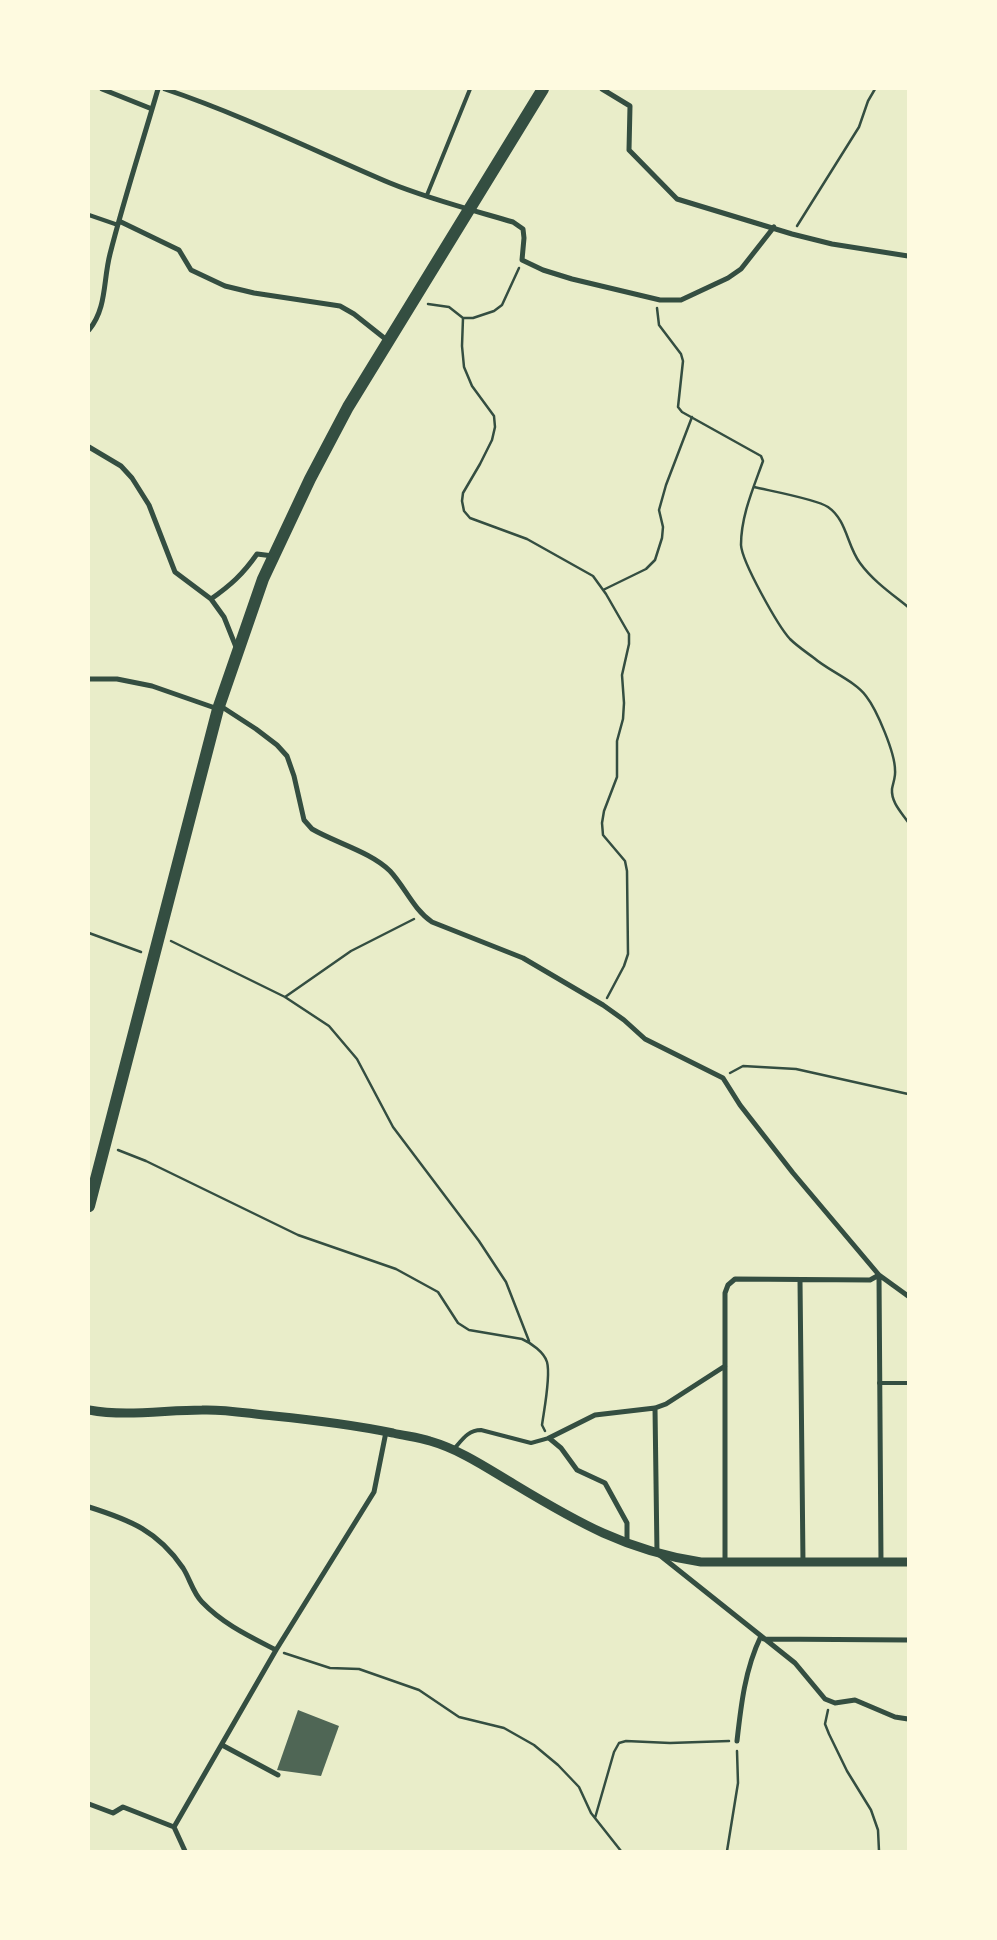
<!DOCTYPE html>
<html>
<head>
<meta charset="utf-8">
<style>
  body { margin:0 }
  #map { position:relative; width:997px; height:1940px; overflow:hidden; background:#e9edc9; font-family:Lato,sans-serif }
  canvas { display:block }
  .frame { position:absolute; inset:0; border:90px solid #fefae0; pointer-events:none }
</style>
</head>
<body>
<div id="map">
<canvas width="997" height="1940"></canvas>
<div class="frame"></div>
</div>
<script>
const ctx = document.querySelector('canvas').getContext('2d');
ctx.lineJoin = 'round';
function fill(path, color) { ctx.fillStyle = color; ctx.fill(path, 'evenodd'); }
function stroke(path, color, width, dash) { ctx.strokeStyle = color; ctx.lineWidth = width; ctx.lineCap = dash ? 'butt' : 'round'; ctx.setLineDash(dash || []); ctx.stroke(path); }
fill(new Path2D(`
  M298,1710l41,16 -18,50 -44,-6z`), '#4f6655');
stroke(new Path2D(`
  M797,226l62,-99 9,-26 7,-12
  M428,304l21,3 14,11h10l21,-7 8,-6 17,-37
  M657,308l2,17 22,29 2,7 -5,46 4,5 79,44 2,5c-10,28 -22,55 -22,84 1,17 37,81 49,94 7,7 16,13 24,19 15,13 41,23 52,38 11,14 29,57 29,74 1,6 -2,13 -3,19 -1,13 9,23 16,33
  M463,318l-1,28 2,21 8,19 22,30 1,11 -3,13 -12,24 -17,29 -1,8 2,10 6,7 57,21 66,37 13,18 23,40v10l-7,31 2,28 -1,16 -6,22v36l-13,34 -2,12 1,12 22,26 2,10 1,83 -4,12 -17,32
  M754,487c17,4 62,12 74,20 19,13 19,39 32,56 13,18 32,31 48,44
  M603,590l43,-21 9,-9 7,-22 1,-11 -4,-17 7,-25 26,-68
  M89,933l52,19
  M171,941l114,56 44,29 28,33 36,68 86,114 27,41 23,59
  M285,997l66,-46 63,-32
  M730,1073l13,-7 53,3 112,25
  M118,1150l28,11 152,74 98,34 42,23 20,31 11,7 53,9c9,4 22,13 25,23 4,14 -3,48 -5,63l3,6
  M284,1653l46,15 29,1 60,21 40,27 45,11 30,17 24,20 21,22 12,26 30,38
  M828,1710l-3,14 4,10 18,37 24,39 7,20 1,21
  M595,1818l19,-66 5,-9 7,-2 44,2 59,-2
  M727,1851l11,-68 -1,-32`), '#344e41', 2.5);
stroke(new Path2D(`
  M427,195l43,-106
  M89,215l29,10
  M879,1383h29
  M454,1449c8,-9 14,-19 27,-19l50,13 18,-5`), '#344e41', 4);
stroke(new Path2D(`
  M102,89l50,20
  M165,89c77,26 150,62 225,94 39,16 82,27 123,39l10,7 1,9 -2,22 21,10 29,9 88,21h21l47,-22 13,-9 33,-42
  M602,89l28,17 -1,44 48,49 115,35 40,10 76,12
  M119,221l60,29 12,20 34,16 29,7 86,13 14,8 34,27
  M89,330c18,-22 14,-49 21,-76 14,-55 32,-110 48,-165
  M89,447l32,19 11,12 17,27 26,67 36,27 13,18 12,30
  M211,599c20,-14 32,-25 46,-45l16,2
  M89,679h28l35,7 66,23
  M219,705l37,24 21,16 10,11 7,20 10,44 8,9c24,14 59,23 78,42 15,16 23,38 42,51l91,36 80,47 21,15 21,19 78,39 17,27 53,68 86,102 29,21
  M800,1280l3,283
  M655,1408l2,145 138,110 30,36 10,4 20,-3 40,17 13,2
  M89,1507c41,13 69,24 94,61 7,11 10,25 19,34 21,22 47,34 74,48
  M627,1544v-21l-22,-40 -28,-13 -16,-22 -12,-10 46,-23 60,-7 11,-4 59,-38
  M725,1562v-269l3,-8 7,-6 135,1 9,-5 2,287
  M764,1639l144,1
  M737,1741c4,-36 8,-72 24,-105
  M222,1745l56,30
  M89,1804l24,9 10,-6 51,20 11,24
  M174,1827l102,-177 98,-158 12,-60`), '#344e41', 5);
stroke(new Path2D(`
  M89,1410c37,7 76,0 113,0 24,-1 48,4 72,6 40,4 80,9 119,17 12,3 25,4 37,8 31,9 57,27 84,43 63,38 113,67 187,78h207`), '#344e41', 9);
stroke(new Path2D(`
  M89,1206l129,-497 45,-130 47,-100 38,-72 195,-318`), '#344e41', 12);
</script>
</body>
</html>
